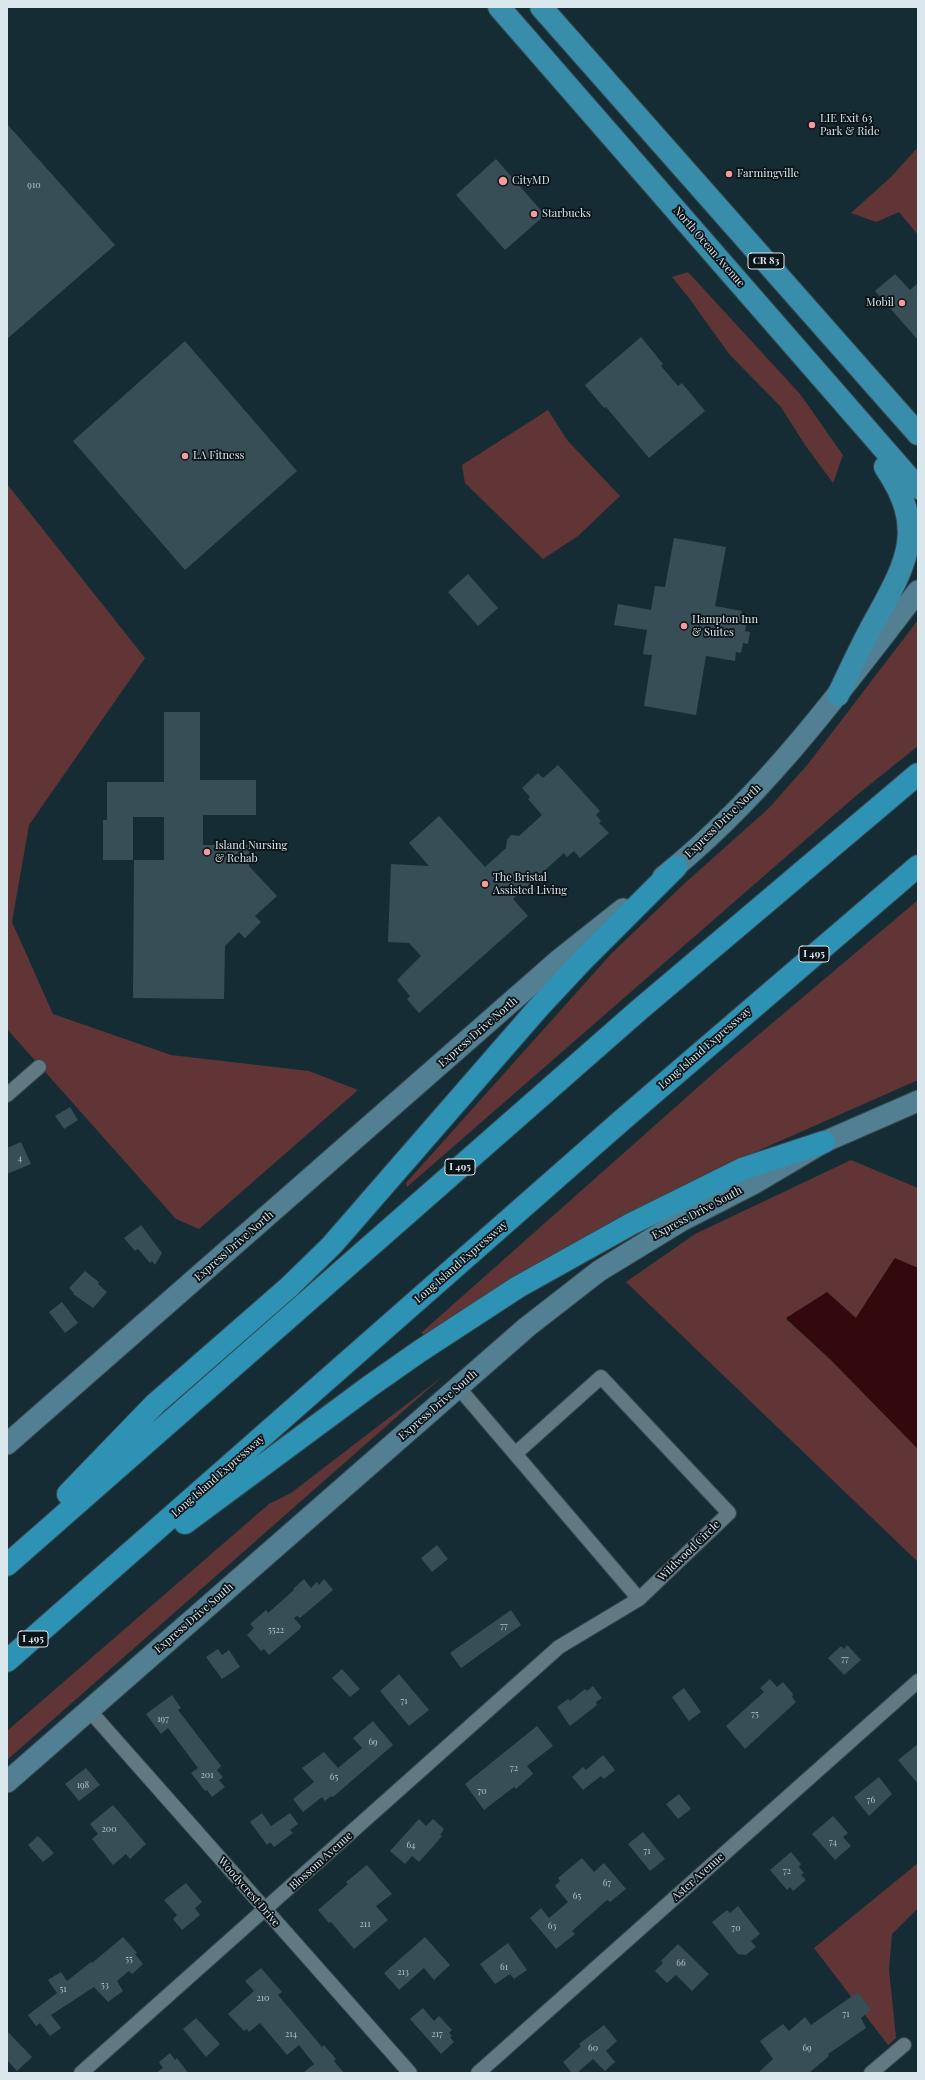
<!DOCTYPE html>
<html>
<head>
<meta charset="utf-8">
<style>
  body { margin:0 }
  #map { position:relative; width:925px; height:2080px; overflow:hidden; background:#162c35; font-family:"Playfair Display",serif }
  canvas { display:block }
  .frame { position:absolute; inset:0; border:8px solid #dae7ed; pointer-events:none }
</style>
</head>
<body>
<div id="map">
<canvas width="925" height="2080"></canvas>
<div class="frame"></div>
</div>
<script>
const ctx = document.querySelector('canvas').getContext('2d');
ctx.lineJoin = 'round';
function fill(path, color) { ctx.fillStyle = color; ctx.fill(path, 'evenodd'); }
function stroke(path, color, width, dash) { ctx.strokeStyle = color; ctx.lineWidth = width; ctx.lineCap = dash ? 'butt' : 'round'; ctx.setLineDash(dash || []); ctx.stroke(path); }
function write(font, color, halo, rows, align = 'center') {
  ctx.font = font + ' "Playfair Display",serif'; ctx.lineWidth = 3.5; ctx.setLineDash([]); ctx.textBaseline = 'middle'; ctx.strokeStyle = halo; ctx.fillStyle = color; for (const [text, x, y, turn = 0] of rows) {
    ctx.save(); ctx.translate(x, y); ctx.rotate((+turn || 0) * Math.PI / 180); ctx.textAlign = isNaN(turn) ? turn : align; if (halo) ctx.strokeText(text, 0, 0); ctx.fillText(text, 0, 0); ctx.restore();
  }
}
fill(new Path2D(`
  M918,147v88l-19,-23 -23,10 -25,-9 41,-37z
  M688,272l112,122 43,61 -10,28 -28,-38 -24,-38 -52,-53 -40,-56 -17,-21z
  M548,410l19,30 53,56 -42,40 -35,23 -78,-76 -3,-18z
  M7,484l138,174 -116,167 -17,97 41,92 118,41 138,16 49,19 -159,139 -23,-10 -169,-190z
  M918,620v126l-60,48 -451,393 -1,-4 205,-229 73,-70 85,-76 39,-44z
  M918,900v180l-183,81 -309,174 -5,-2 303,-269z
  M851,1160l67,28v80l-24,-9 -38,59 -70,1 45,41 87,89v113l-292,-280 69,-48z
  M442,1377l-435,383v-29l262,-227 22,-11z
  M918,1863v45l-26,26 -3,36 7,68 -8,7 -74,-97z`), '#613536');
fill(new Path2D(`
  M895,1258l23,10v181l-87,-89 -45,-42 41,-26 29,26z`), '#33090d');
fill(new Path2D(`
  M7,124l108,121 -108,94z
  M496,159l49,56 -40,35 -49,-55z
  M895,274l15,16 8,-7v57l-43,-49z
  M641,337l22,27 -2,2 17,20 4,-3 23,28 -56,47 -43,-51 -2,1 -19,-23z
  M185,341l112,130 -112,99 -112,-129z
  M674,538l52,9 -11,59 27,5 -2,8 7,1 -2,11 5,1 -2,12 -5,-1 -2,10 -5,-1 -1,9 -29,-5 -10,59 -52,-9 8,-51 -9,-1 4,-24 -33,-5 4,-21 33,6 4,-24 10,1z
  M468,574l30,34 -20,18 -30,-34z
  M164,712h36v68h56v35h-53v30h46v21l28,30 -22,20 6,6 -16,16 -6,-6 -14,14 -1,53 -91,-1 1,-138h30v-43h-31v43h-30v-40h4v-38h57z
  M558,765l42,46 -4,4 5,6 -2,2 10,10 -29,25 -6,-7 -7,6 -3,-4 -51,46 15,17 -109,97 -12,-14 3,-3 -13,-16 24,-24 -12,-13 -21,-1 3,-78 38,2 -20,-23 30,-27 46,51 21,-19 1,-8 4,-5 8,1 23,-21 -14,-16 2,-2 -8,-9 16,-15 5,5z
  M70,1107l8,13 -14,9 -9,-13z
  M21,1142l10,22 -24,10v-26z
  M141,1225l21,28 -7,12 -3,-4 -2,2 -12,-14 -3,2 -11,-13z
  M85,1271l14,11 -1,2 9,8 -14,16 -20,-14 1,-1 -5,-5z
  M62,1302l16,21 -13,10 -16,-21z
  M437,1545l11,14 -16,13 -11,-14z
  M304,1579l7,9 6,-6 2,3 5,-6 9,11 -33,28 -3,-2 -3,2 7,8 -1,3 -31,26 -5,-6 -3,2 -14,-16 7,-7 -4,-4 16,-14 2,3 26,-23 -1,-1z
  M511,1610l10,15 -60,43 -11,-15z
  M847,1645l14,15 -17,15 -16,-17 13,-12 3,3z
  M218,1649l4,6 7,-5 11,17 -18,12 -16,-22z
  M342,1669l18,20 -10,8 -18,-19z
  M399,1674l30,36 -20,16 -29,-35z
  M770,1679l7,8 6,-5 10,12 -1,3 4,5 -51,47 -19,-23 38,-34 -4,-4z
  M593,1686l9,12 -6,4 1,3 -27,21 -13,-19 11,-8 2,2 15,-12 2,2z
  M684,1688l17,24 -12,9 -17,-24z
  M172,1695l9,13 -3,2 43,56 -4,4 6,7 -4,3 6,7 -13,10 -5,-7 -2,1 -14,-18 7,-5 -30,-40 -7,6 -15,-20z
  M373,1721l20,24 -60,52 -2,-1 -6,5 -3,-4 -19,15 -10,-13 21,-17 -12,-14 22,-16 14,16 24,-20 -9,-10z
  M537,1726l16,20 -26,20 6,8 -17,15 -2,-2 -30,23 -19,-26z
  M918,1744v40l-20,-24z
  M603,1755l12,15 -11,9 -3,-3 -18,14 -11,-13 11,-10 3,3z
  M86,1768l14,17 -21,16 -14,-17z
  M879,1777l13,17 -23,22 -15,-19z
  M679,1794l12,15 -13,10 -12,-15z
  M113,1805l33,39 -16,15 -4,-5 -13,11 -21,-26 6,-5 -8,-10z
  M262,1813l9,13 19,-13 8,11 -8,6 3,3 -19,14 -4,-5 -3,3 -17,-23z
  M833,1816l15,17 -5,4 8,9 -16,14 -23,-26z
  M419,1819l7,7 7,-7 11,10 -4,6 2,1 -5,6 -18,20 -7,-6 -7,8 -15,-13z
  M643,1832l22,27 -15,12 -22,-27z
  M38,1836l16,17 -11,9 -15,-17z
  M791,1852l10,12 -2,3 5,6 -3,2 5,5 -13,11 -3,-4 -3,3 -17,-20z
  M582,1858l12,14 10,-9 22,26 -16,13 -3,-2 -35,31 3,3 -19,15 -26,-31 11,-10 8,10 19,-16 -13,-16 5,-5 -2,-3z
  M367,1865l25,29 -16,12 12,14 -34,29 -23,-27 -2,1 -11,-13 30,-26 -2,-2z
  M186,1883l16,19 -7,6 5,7 -18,15 -9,-11 4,-4 -13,-15z
  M738,1906l22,28 -9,7 5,6 -10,8 -8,-1 -26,-32 15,-12 3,3z
  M123,1937l14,16 -2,1 8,10 -11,10 -3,-3 -12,10 6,10 -15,11 -14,-15 -43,28 10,13 -11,8 -10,-13 -4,3 -8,-11 29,-22 -9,-13 13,-8 6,9 24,-19 1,1z
  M425,1937l25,28 -16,15 -10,-12 -25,22 -15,-17z
  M508,1943l19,27 -13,9 -4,-5 -15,10 -15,-20z
  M678,1944l31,30 -17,17 -16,-16 -9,8 -12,-12 8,-8 -2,-2z
  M261,1968l21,24 -4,3 44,52 2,-2 12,14 -2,2 10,12h-41l11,-9 -15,-19 -12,10 -27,-32 -11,9 -2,-3 -3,2 -16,-17 26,-23 -9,-10z
  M858,1992l13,18 -10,8 5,10 -38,26 1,2 -20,17h-51l15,-14 -13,-18 23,-17 6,7 16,-14 6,8z
  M423,2008l11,13 5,-5 13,14 -3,3 3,3 -2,1 4,5 -13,12 -31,-35z
  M196,2018l24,26 -14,13 -23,-28z
  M604,2025l13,16 -11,10 9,11 -10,9 -12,-12 -16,14h-5l-9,-11 18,-16 -2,-2z
  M7,2031l25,26 -15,14 -10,-11z
  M170,2053l5,7 2,-2 11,15h-32l7,-5 -4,-6z`), '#374e57');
const minor = new Path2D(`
  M7,1095l32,-28
  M458,1387l181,212 90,-86 -128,-136 -86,77
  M89,1710l321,363
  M81,2073l478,-426 80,-48
  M478,2073l440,-392
  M871,2073l33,-28`);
const secondary = new Path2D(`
  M663,877c100,-80 177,-185 255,-286
  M7,1444l553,-485 63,-50
  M7,1782l520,-455 72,-56 82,-50 72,-37 71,-42 94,-41`);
const trunk = new Path2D(`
  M499,7l419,481
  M541,7l377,427
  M838,695c13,-27 25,-54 40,-80 31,-56 47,-89 7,-148`);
const motorway = new Path2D(`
  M68,1494l87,-90 134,-117 43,-42 207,-238 43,-46 94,-94
  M185,1523l185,-137 50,-35 98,-64 113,-63 111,-55 82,-27
  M7,1565l632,-555 279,-236
  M7,1661l614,-540 297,-255`);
stroke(minor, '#35474e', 16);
stroke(secondary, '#35474e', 23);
stroke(trunk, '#35474e', 24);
stroke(motorway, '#35474e', 24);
stroke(minor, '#617983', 14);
stroke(secondary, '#528092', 21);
stroke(trunk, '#388daa', 22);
stroke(motorway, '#2e92b4', 22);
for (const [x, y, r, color] of [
  [812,125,4,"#f59b9c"],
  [729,174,4,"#f59b9c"],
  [503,181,5,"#f59b9c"],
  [534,214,4,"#f59b9c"],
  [902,303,4,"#f59b9c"],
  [185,456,4,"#f59b9c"],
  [684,626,4,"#f59b9c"],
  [207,852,4,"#f59b9c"],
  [485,884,4,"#f59b9c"]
]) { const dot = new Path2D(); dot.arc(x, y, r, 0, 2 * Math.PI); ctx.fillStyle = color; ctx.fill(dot); stroke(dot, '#0a1317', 1.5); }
write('9px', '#b1c1c8', null, [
  ["910",34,185],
  ["4",20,1158],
  ["77",504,1626],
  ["5522",276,1630],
  ["77",845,1659],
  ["71",404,1701],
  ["75",755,1714],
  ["197",163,1719],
  ["69",373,1742],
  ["72",514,1768],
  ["201",207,1775],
  ["65",334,1777],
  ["198",83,1785],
  ["70",482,1791],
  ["76",871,1800],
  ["200",109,1829],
  ["74",833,1842],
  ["64",411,1845],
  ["71",647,1851],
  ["72",787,1871],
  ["67",607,1883],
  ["65",577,1896],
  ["211",365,1924],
  ["63",552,1926],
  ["70",736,1928],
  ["55",129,1959],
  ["66",681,1963],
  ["61",504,1967],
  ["213",403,1972],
  ["53",105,1985],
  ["51",63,1989],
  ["210",263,1998],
  ["71",846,2014],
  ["214",291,2034],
  ["217",437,2034],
  ["60",593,2048],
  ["69",807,2048]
]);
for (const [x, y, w] of [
  [766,261,36],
  [814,954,30],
  [460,1167,30],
  [33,1639,30]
]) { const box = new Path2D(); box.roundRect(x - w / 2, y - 8, w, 16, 3); ctx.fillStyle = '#0a1317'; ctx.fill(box); stroke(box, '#dae7ed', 1); }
write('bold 10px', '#dae7ed', null, [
  ["CR 83",766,261],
  ["I 495",814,954],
  ["I 495",460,1167],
  ["I 495",33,1639]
]);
write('11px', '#dae7ed', '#0a1317', [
  ["LIE Exit 63",820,119],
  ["Park & Ride",820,132],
  ["Farmingville",737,174],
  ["CityMD",512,181],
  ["Starbucks",542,214],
  ["Mobil",894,303,"right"],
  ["LA Fitness",193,456],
  ["Hampton Inn",692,620],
  ["& Suites",692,633],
  ["Island Nursing",215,846],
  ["& Rehab",215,859],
  ["The Bristal",493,878],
  ["Assisted Living",493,891]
], 'left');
write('11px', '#dae7ed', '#0a1317', [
  ["North Ocean Avenue",709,247,49],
  ["Express Drive North",723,821,-44],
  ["Express Drive North",478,1032,-41],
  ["Long Island Expressway",705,1048,-41],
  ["Express Drive South",697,1213,-28],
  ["Express Drive North",234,1246,-41],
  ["Long Island Expressway",461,1262,-41],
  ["Express Drive South",438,1405,-41],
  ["Long Island Expressway",218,1476,-41],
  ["Wildwood Circle",689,1551,-44],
  ["Express Drive South",194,1618,-41],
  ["Blossom Avenue",321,1861,-42],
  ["Aster Avenue",698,1877,-42],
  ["Woodycrest Drive",249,1892,49]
]);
</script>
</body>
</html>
